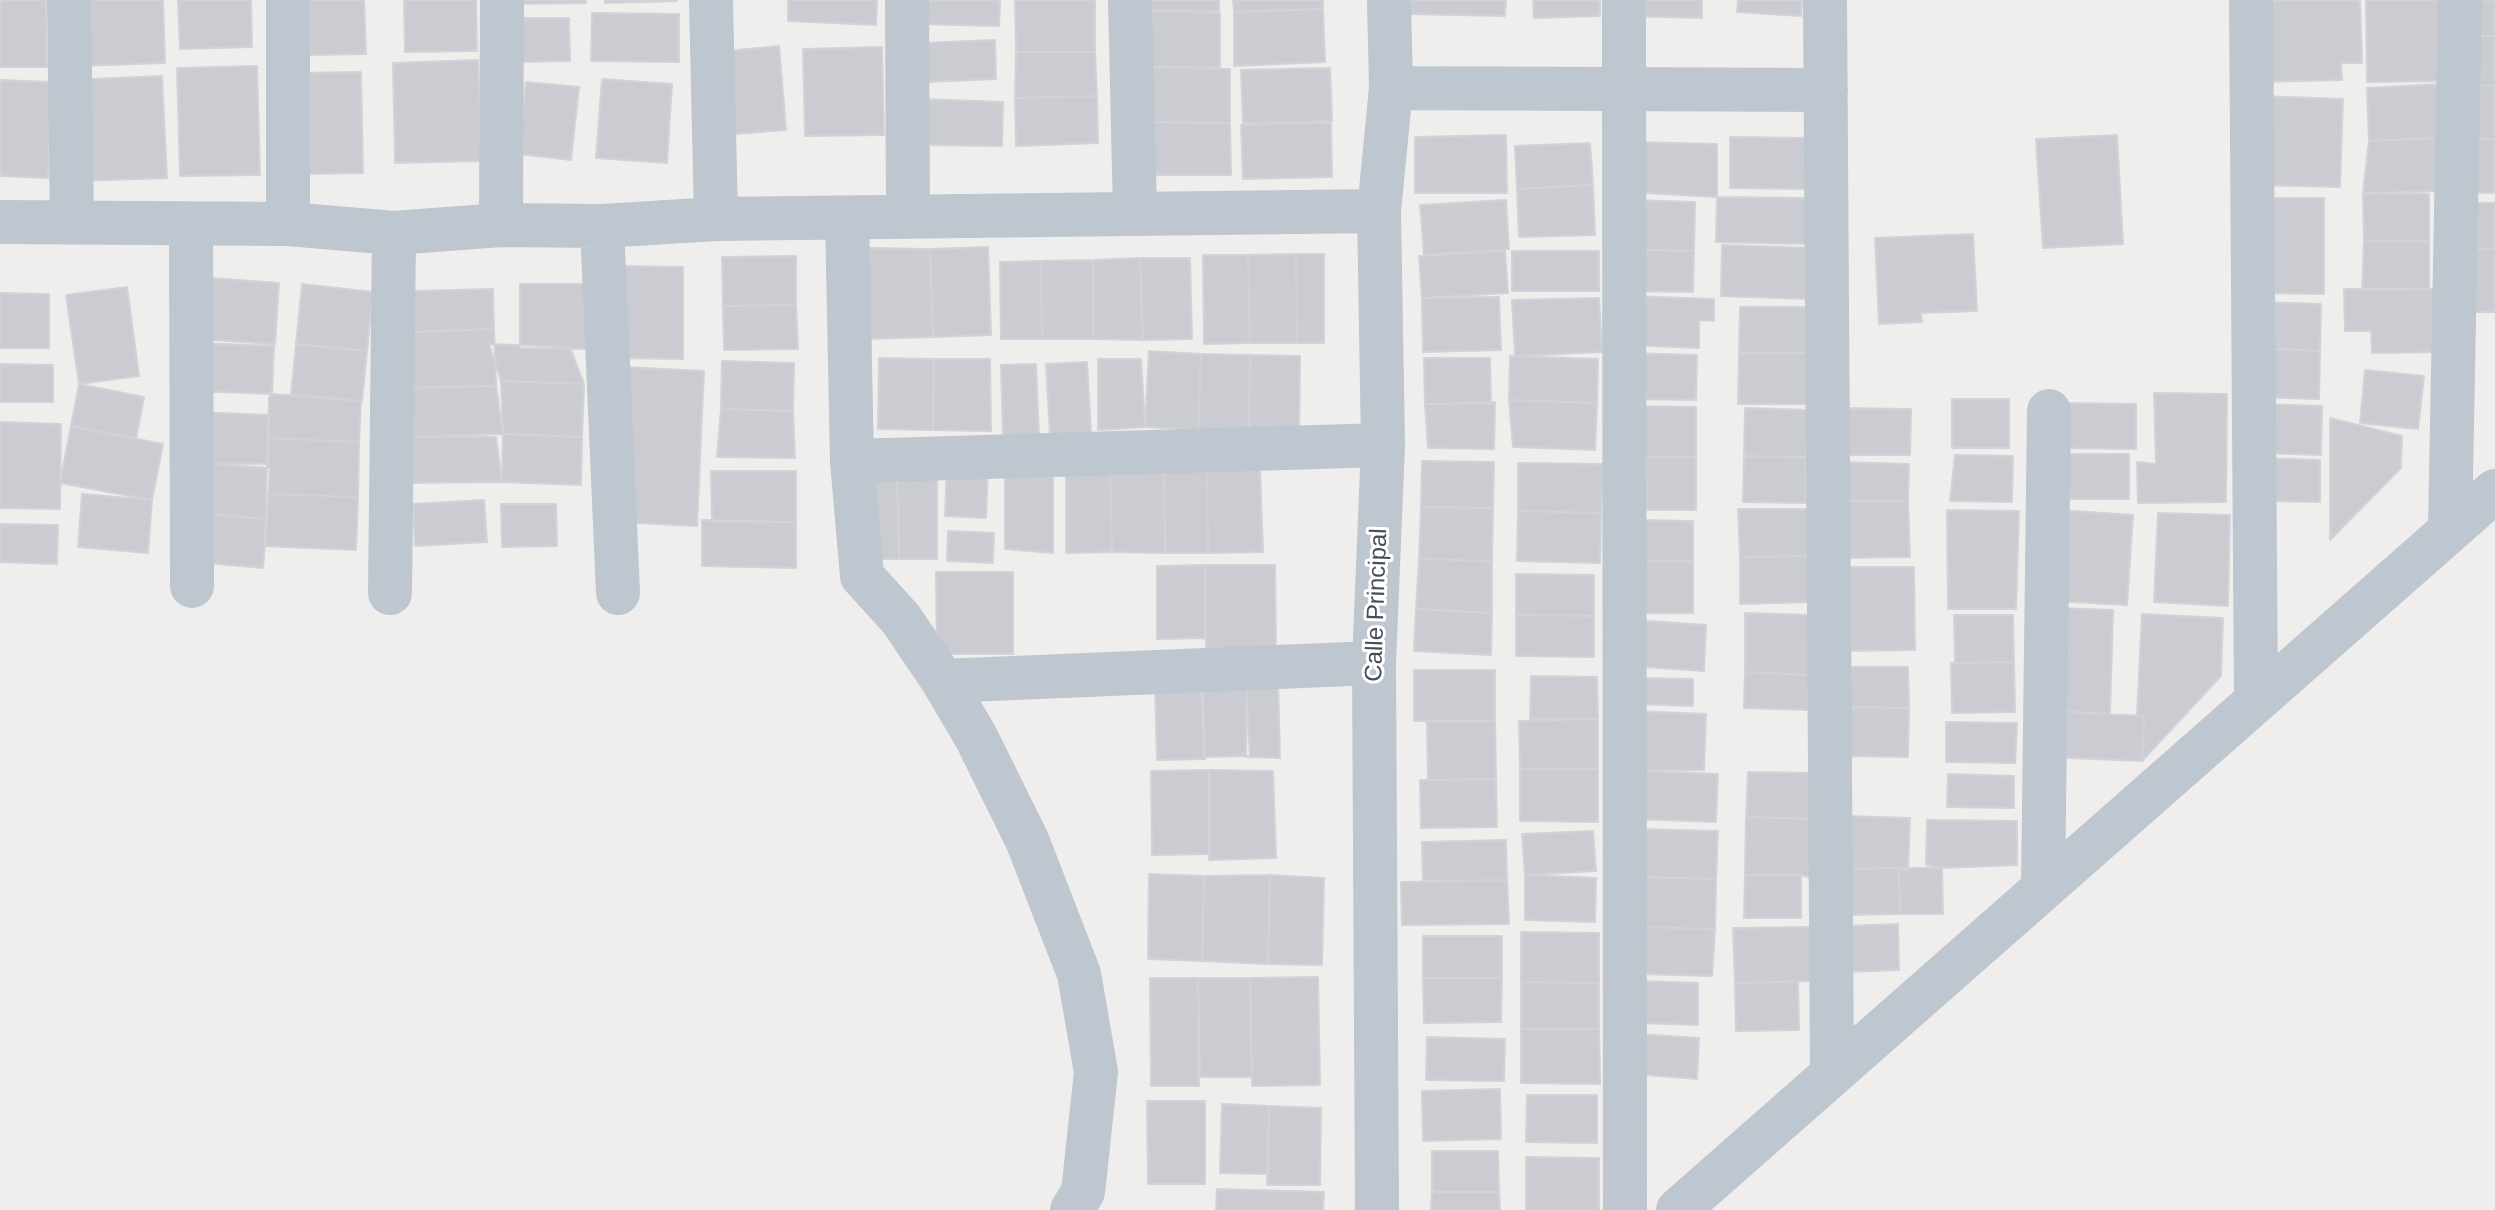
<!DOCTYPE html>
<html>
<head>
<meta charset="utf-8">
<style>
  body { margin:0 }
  canvas { display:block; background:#f0eded }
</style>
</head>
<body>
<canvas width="2495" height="1210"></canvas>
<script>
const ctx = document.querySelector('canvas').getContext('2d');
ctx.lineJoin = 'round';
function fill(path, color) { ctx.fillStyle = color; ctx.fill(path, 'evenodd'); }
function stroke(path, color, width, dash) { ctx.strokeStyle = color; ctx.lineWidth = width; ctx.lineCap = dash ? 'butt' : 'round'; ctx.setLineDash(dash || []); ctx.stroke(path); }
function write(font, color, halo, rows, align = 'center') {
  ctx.font = font + ' Arial,sans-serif'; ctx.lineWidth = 6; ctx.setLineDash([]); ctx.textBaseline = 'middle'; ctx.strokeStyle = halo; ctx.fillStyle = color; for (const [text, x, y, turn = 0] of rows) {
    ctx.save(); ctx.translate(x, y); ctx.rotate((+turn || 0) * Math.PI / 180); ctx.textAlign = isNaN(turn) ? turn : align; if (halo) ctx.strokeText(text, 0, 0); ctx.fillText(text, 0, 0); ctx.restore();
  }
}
const building = new Path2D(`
  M0,0h46l1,67h-47z
  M72,0h91l2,63 -90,3z
  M178,0h73l1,47 -72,2z
  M307,0h57l2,54 -58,1z
  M404,0h72l1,51 -72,1z
  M518,0h68v3l-68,1z
  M605,0h72v1l-72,2z
  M788,0h89l-1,25 -88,-4z
  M913,0h87l-1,26 -86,-2z
  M1015,0h80v52h-79z
  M1138,0h81v11l-81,-1z
  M1233,0h90v9l-89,3z
  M1409,0h97l-1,16 -96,-2z
  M1533,0h67v16l-66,2z
  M1628,0h74v18l-74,-2z
  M1738,0h64l-1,16 -64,-4z
  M2256,0h104l2,63h-21l1,17 -83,2z
  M2366,0h75l2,81 -76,1z
  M2467,0h28v36h-28z
  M1323,9l2,53 -91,4v-54z
  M1137,11l83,2v54h-79z
  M592,13l87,1v48l-88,-1z
  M519,18h50l1,43 -51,1z
  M2467,36h28v50l-29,-1z
  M995,40l1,39 -72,3 -2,-39z
  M779,46l7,84 -64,5 -7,-83z
  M882,47l2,88 -79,1 -2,-87z
  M1016,52h79l2,44 -82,2z
  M478,60l3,101 -86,2 -2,-100z
  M257,66l3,109 -80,1 -3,-108z
  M1141,67l89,2v54l-89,-1z
  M1330,68l2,53 -89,2 -2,-53z
  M361,72l2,101 -61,1 -3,-101z
  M162,76l5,102 -91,3 -5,-101z
  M602,79l70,5 -5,79 -71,-5z
  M0,80l51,2 -3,96 -48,-2z
  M526,82l53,5 -8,73 -52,-6z
  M2443,84l-7,54 -67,3 -2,-53z
  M2466,85l29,1v53l-31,-1z
  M1097,96l1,47 -82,3 -1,-48z
  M2260,96l83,3 -3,88 -83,-2z
  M921,99l82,3 -1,44 -82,-1z
  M1141,122l89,1 1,52h-92z
  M1331,123l1,54 -89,2 -2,-54z
  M1506,135l1,58h-92v-56z
  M2117,135l6,109 -80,4 -7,-109z
  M1730,137l77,1v51l-77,-1z
  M2436,138l3,53 -76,2 6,-52z
  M2464,138l31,1v54l-33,-1z
  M1630,142l87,2v53l-89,-5z
  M1590,143l3,42 -76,4 -2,-43z
  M1593,185l2,50 -76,2 -2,-48z
  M2363,193l66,1v47h-65z
  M1717,197l92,1v46l-93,-2z
  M2259,198h65v96l-65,-1z
  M1506,200l3,49 -85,6 -4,-50z
  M1628,200l67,2 -1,49 -67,-2z
  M2472,203h23v46h-23z
  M1973,234l4,77 -56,2 1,9 -43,2 -4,-86z
  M2364,241h65v48l-67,1z
  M1722,245l87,3 -1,51 -87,-3z
  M988,247l3,88 -58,2 -3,-88z
  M868,248l62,1 3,88 -66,2z
  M2472,249h23v63h-21z
  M1635,250l59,1 -1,41 -59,-1z
  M1505,251l3,42 -86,5 -3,-42z
  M1512,251h87v40h-87z
  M1296,254h28v89h-27z
  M1296,254l1,89h-47l-2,-88z
  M1203,255h45l2,88 -46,1z
  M796,256v49l-73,1 -1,-49z
  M1140,258l3,82 -50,-1v-79z
  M1140,258h50l2,81 -49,1z
  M1093,260v79h-51l-1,-78z
  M1041,261l1,78h-41l-1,-77z
  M620,266l63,1v92l-64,-1z
  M198,277l81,6 -4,61 -81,-5z
  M302,284l71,8 -6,59 -71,-7z
  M520,284h74l1,65 -75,-1z
  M127,287l12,89 -60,8 -13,-89z
  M493,289l1,40 -80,3 -2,-41z
  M2344,289h94l2,63 -68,1 -1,-22h-26z
  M0,293l49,1v54h-49z
  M1628,296l86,3v22l-15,-1v28l-72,-3z
  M1499,297l2,53 -78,2 -1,-54z
  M1599,298l3,54 -87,4 -3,-56z
  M2259,302l62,2 -1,47 -63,-3z
  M796,305l2,44 -74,1 -1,-44z
  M1740,307h68v46h-69z
  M494,329l2,57 -98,2 16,-56z
  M196,343l78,3 -2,48 -77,-3z
  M296,344l71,7 -5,50 -71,-7z
  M489,344l81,3 14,37 -83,-3z
  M2257,348l63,3 -1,48 -65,-2z
  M1149,351l52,3 -3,76 -53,-3z
  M1626,353l71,2 -1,45 -70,-1z
  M1739,353h69l-1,51h-69z
  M1201,354l49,1 -1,77 -51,-2z
  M1250,355l50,1 -1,77 -50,-1z
  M1510,356l88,3 -1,44 -88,-3z
  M879,358l55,1 -1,71 -55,-1z
  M1424,358h66l1,46h-66z
  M934,359h56l1,72 -58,-1z
  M1098,359h43l4,68 -47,3z
  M722,361l72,2 -1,48 -72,-2z
  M1087,362l4,71 -41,2 -4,-71z
  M0,364l53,1v37h-53z
  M1036,364l3,73 -36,1 -2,-73z
  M625,367l79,4 -7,155 -79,-4z
  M2365,370l59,6 -6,53 -58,-6z
  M501,381l83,3 -2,53 -79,-3z
  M79,384l65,13 -8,42 -65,-13z
  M496,386l7,48 -103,3 -2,-49z
  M2154,393l73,1 -1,108 -88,1 -1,-41 19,2z
  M272,394l89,7 -2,41 -91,-4 1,-40z
  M1952,399h57v49h-57z
  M1509,400l88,3 -2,47 -82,-3z
  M1495,402l-1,47 -66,-1 -3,-44z
  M2060,403l76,1v45l-76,-1z
  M2261,404l61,2 -1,49 -61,-2z
  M1629,406l67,1v50h-67z
  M1745,408l63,2 -2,47 -62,-1z
  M1837,408l74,1 -1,46h-76z
  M721,409l72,2 2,47 -78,-1z
  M196,412l73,3 -1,49 -72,-1z
  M2330,418l72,18 -1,32 -71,72z
  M0,422l61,2 -1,85 -60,-1z
  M71,426l92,18 -11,56 -92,-17z
  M503,434l79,3 -1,48 -79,-3z
  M400,437h96l6,45 -102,1z
  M268,438l91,4 -1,55 -92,-3z
  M2053,454h76v45h-76z
  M1955,455l58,1 -1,46 -62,-1z
  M1744,456l62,1v46l-63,-1z
  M1646,457h50v53h-49z
  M2262,458l58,2v42l-59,-1z
  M1422,461l72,1 -1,46 -72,-1z
  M1837,462l72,2 -1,37h-72z
  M201,463l69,5 -3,51 -70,-6z
  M1518,463l85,1 -2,49 -83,-2z
  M947,464l41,2 -2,52 -41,-2z
  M1110,468l2,84 -46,1v-83z
  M1110,468h54l1,85 -53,-1z
  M1164,468h43l1,85h-43z
  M1207,468h53l3,84 -55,1z
  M863,470h34l2,89h-34z
  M897,470l40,2v87h-38z
  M1005,470l48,2v81l-48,-4z
  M711,471h85v51h-84z
  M82,494l70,6 -4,53 -70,-6z
  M266,494l92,3 -2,53 -91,-4z
  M484,500l3,42 -72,4 -2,-42z
  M1836,501h72l2,56 -73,1z
  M501,504h55l1,42 -55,1z
  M1421,507l72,1 -1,53 -73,-2z
  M1738,509h73v47l-71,1z
  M1947,510l72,1 -3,98h-68z
  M2058,510l75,5 -6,90 -73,-4z
  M1518,511l83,2 -1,50 -83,-2z
  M197,513l70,6 -4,49 -69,-6z
  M2158,513l72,2 -2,91 -74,-4z
  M702,520l94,2v46l-94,-2z
  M1637,520l56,1v40h-57z
  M0,524l58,1 -1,39 -57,-2z
  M948,531l46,2 -1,30 -46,-2z
  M1811,556l1,46 -72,2v-47z
  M1419,559l73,2v52l-76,-4z
  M1636,561h57v52h-58z
  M1205,565h70l1,84 -70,1z
  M1205,565v73l-48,1v-73z
  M1841,567h73l1,83 -73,1z
  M936,572h77v82h-76z
  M1516,574l78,1v41l-78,-1z
  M2058,608l55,2 -3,104 -48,-3z
  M1416,609l76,4 -1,42 -77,-4z
  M1745,613l68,2 -3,60 -65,-3z
  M2142,614l81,4 -2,58 -79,85 2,-45 -7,-1z
  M1516,615l78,1v41l-78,-1z
  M1954,615h59l1,47 -59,1z
  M1633,620l73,5 -2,46 -74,-5z
  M2014,662l1,50 -63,1 -1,-50z
  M1851,667h57l1,41 -60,-1z
  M1414,670h81v51h-81z
  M1745,672l65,3 -2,35 -64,-2z
  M1531,676l66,1 1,42h-68z
  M1634,678l59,1v27l-59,-2z
  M1247,680l31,1 2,77 -34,-1z
  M1246,683l4,73 -46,1 -3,-72z
  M1155,685h48l2,74 -48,1z
  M1849,707l60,1 -1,49 -60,-1z
  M1635,711l71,3 -2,56 -68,1z
  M2047,711l97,5 -2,45 -97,-4z
  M1598,719v50h-78l-1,-48z
  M1495,721l1,58 -68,1 -1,-58z
  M1946,722l71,1 -2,40 -69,-1z
  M1520,769h78v53l-78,-1z
  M1209,770l64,1 3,87 -67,2z
  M1209,770l1,84 -58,1 -1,-84z
  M1636,771l82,3 -2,48 -81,-3z
  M1748,772l65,1v46l-67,-2z
  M1948,774l66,2v32l-67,-1z
  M1496,779l1,48 -76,1 -1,-48z
  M1846,816l64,2 -2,53 -9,-3 -54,1z
  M1746,817l67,2 -1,59 -11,-3h-56z
  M1927,820l90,1v44l-75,3 -16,-3z
  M1638,829l80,2 -2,48 -77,-2z
  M1593,831l3,40 -71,4 -3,-41z
  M1506,840l1,40 -84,1 -1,-39z
  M1899,868l1,46 -54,1 -1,-46z
  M1899,868h43l1,46h-43z
  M1149,874l55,2 -2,85 -54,-2z
  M1270,875l54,3 -2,87 -54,-1z
  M1270,875l-2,89 -66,-3 2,-85z
  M1525,875l71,3 -1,44 -70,-2z
  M1745,875h56v43h-57z
  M1639,877l77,2 -1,50 -76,-2z
  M1507,880l2,44 -107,1 -1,-43z
  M1898,924l1,46 -53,2 -1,-46z
  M1639,927l76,2 -3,47 -72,-2z
  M1811,927l2,54 -78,2 -2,-55z
  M1521,932l78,1v50l-78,-1z
  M1423,936h79v42h-79z
  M1318,977l2,108 -68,1 -2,-108z
  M1150,978h48l1,108h-48z
  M1198,978h52l2,99h-52z
  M1423,978h79l-1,44 -77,1z
  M1640,981l58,2v42l-59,-2z
  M1521,982l78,1v46h-78z
  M1798,982l1,48 -63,1 -1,-48z
  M1521,1029h78l1,55 -79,-1z
  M1637,1034l62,4 -2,41 -63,-5z
  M1427,1037l78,2 -1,42 -78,-1z
  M1500,1089l1,50 -78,2 -1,-50z
  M1527,1095h70v48l-71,-1z
  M1147,1101h58v83h-57z
  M1222,1104l47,2 -1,68 -48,-1z
  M1269,1106l52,2 -1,77h-53z
  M1432,1151h66l1,41h-67z
  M1526,1157l73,1v52h-73z
  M1217,1189l107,3 -1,18h-107z
  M1432,1192h67l1,18h-69z`);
fill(building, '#caccd2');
stroke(building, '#d1d3d8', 2);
stroke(new Path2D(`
  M69,0l3,221
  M288,0v224
  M711,0l5,219
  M907,0l1,217
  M1130,0l5,213
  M1624,0l1,1210
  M1825,0l7,1074
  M2251,0l5,701
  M1391,88l435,2
  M847,218l5,243 10,115 39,43 42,62 33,56 51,103 52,134 17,98 -13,120 -11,18
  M0,222l288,2 106,9 107,-8 101,1 114,-7 663,-8
  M191,225l1,361
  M501,225l1,-225
  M602,226l16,367
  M852,461l531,-16
  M2450,530l10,-530
  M390,593l4,-360
  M943,681l431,-18
  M2043,888l6,-477
  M1377,1210l-3,-547 9,-218 -4,-234 12,-123 -2,-88
  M1678,1210l817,-719`), '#bec6cf', 44);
write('24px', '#464e59', '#fff', [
  ["Calle Principal",1377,605,-88]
]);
</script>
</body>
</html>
